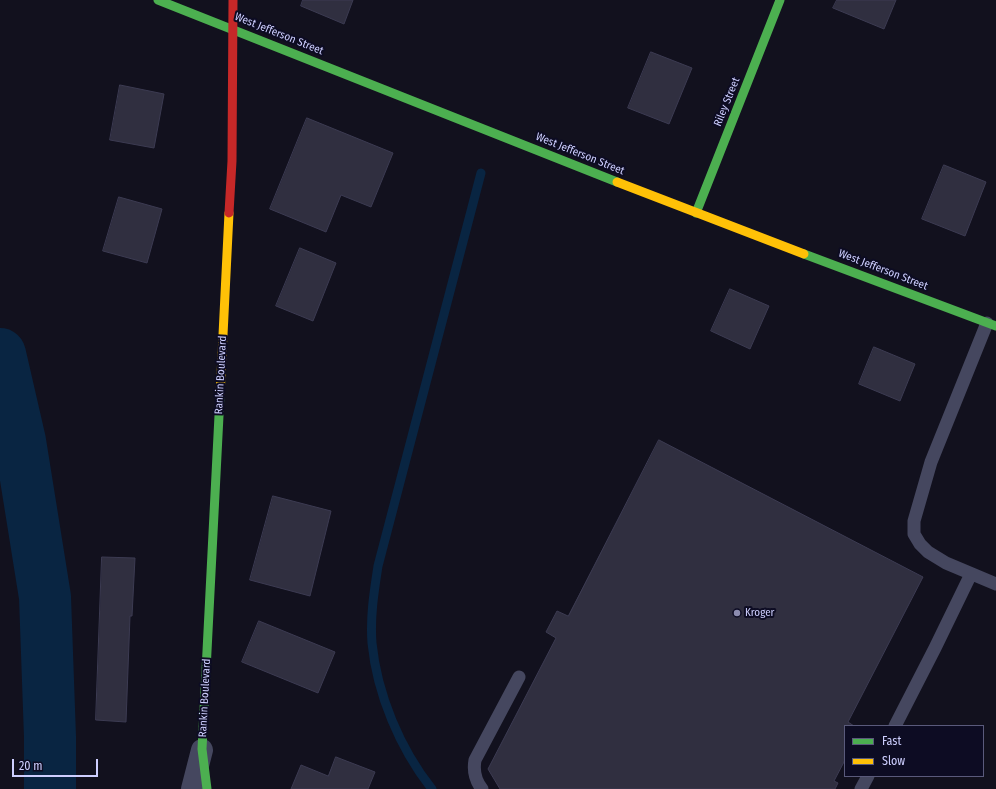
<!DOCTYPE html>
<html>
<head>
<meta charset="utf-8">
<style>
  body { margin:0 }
  #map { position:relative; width:996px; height:789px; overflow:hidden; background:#12111e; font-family:"Fira Sans Condensed",sans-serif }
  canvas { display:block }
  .legend { position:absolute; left:844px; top:725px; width:140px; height:52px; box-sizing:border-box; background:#0d0c23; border:1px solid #5a5a7b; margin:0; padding:5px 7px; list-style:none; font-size:12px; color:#cecfff }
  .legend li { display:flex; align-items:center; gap:8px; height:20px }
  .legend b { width:20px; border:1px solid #5a5a7b }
  .scale { position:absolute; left:12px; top:759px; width:86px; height:18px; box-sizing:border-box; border:2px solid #cecfff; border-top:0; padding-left:5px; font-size:12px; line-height:14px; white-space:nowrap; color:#cecfff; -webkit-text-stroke:3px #0d0c23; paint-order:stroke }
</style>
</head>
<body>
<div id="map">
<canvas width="996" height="789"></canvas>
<ul class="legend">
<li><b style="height:5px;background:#4caf50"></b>Fast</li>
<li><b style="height:5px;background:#ffc107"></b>Slow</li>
</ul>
<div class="scale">20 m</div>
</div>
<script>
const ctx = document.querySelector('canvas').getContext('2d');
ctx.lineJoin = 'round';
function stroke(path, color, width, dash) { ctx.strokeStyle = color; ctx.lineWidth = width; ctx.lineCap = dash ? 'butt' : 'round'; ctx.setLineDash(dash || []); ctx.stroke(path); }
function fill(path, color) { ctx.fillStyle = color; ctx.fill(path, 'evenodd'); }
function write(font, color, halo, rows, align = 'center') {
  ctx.font = font + ' "Fira Sans Condensed",sans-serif'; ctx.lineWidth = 4; ctx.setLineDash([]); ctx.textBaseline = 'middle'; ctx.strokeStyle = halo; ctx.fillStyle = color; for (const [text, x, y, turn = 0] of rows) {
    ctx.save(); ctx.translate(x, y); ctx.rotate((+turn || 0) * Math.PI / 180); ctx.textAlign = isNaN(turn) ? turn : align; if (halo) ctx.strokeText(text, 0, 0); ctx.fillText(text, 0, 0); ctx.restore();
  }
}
stroke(new Path2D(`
  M432,789c-32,-40 -55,-95 -60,-146 -2,-26 2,-51 6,-77l103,-393`), '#092542', 9);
stroke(new Path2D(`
  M0,354l20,87 25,156 5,140v52`), '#092542', 52);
const building = new Path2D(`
  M303,0h50l-9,24 -43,-18z
  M837,0h59l-12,29 -51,-21z
  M651,52l41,16 -23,56 -41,-16z
  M120,85l44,9 -10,54 -44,-8z
  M307,118l86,35 -22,54 -30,-12 -15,37 -56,-23z
  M944,165l42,17 -21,54 -43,-17z
  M119,197l43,12 -15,54 -44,-12z
  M300,248l36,15 -23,58 -37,-15z
  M730,289l39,17 -19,43 -39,-18z
  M874,347l41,17 -15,37 -41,-17z
  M659,440l264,137 -75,145 6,4h-9v34l-11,21 4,2 -3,6h-335l-12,-20 68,-131 -10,-6 11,-21 11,5z
  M273,496l58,15 -21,85 -60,-16z
  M102,557l33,1 -3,58h-2l-4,106 -30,-2z
  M259,621l76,31 -17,41 -76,-31z
  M336,757l39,15 -7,17h-77l10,-24 27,11z`);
fill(building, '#302f40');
stroke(building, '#3c3b52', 1);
stroke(new Path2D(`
  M987,323l-56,139 -17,59v13l6,10 8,8 18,11 50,21
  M895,726l40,-78 36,-74
  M482,789c-7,-9 -9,-18 -7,-29l44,-83
  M861,789l7,-13`), '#45475f', 13);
stroke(new Path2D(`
  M192,789l10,-39`), '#45475f', 22);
stroke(new Path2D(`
  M158,0l459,182
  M696,213l84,-213
  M804,254l192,72
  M207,789l-5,-40 18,-353`), '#4caf50', 9);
stroke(new Path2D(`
  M617,182l187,72
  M220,396l9,-183`), '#ffc107', 9);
stroke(new Path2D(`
  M229,213l3,-52 1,-161`), '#c62828', 9);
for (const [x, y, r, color] of [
  [737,613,4,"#8c8cb0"]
]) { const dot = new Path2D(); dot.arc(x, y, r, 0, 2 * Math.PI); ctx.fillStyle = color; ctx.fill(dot); stroke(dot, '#0d0c23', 1.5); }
write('11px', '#cecfff', '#0d0c23', [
  ["West Jefferson Street",279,34,22],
  ["Riley Street",727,102,-68],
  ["West Jefferson Street",580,154,22],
  ["West Jefferson Street",883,270,21],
  ["Rankin Boulevard",221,375,-87],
  ["Rankin Boulevard",205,698,-87]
]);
write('11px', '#cecfff', '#0d0c23', [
  ["Kroger",745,613]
], 'left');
</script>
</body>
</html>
